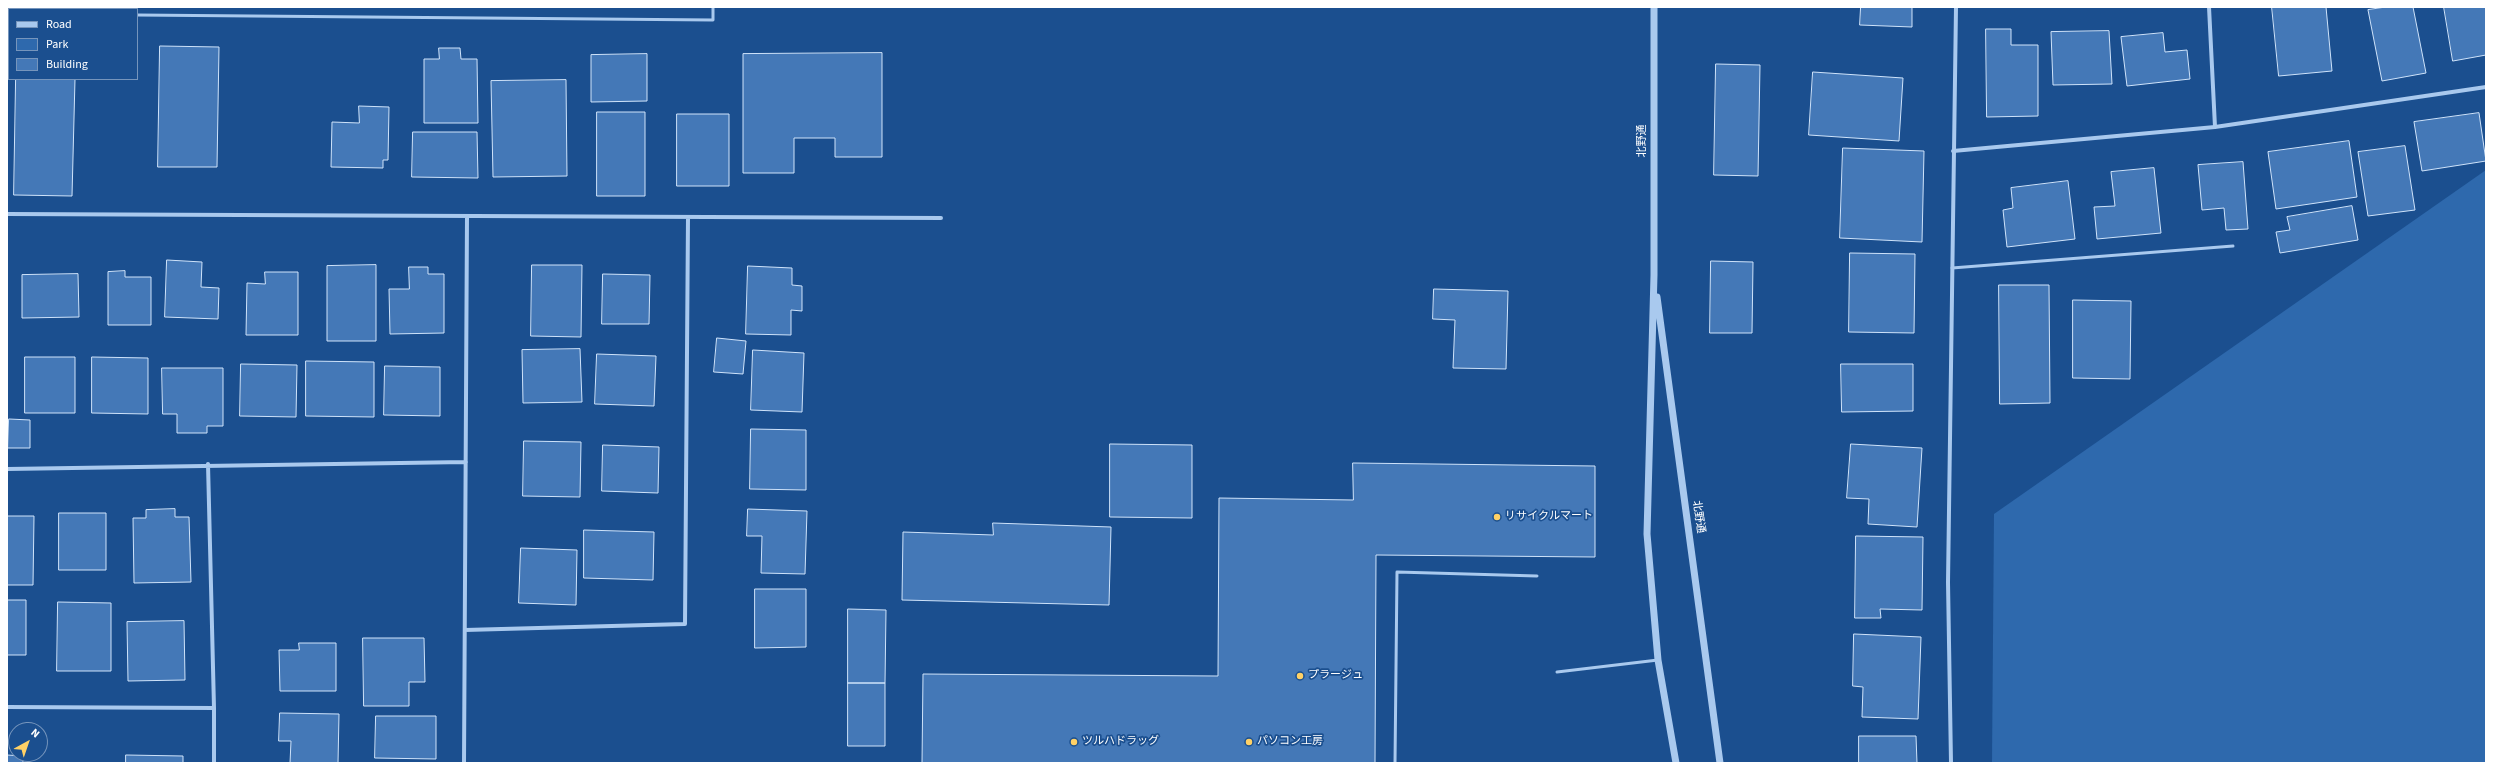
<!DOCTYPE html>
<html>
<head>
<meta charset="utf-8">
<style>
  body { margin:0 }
  #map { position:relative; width:2493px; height:770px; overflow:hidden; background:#1b4f8f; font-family:"Source Sans 3",sans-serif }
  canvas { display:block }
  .frame { position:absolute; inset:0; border:8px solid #fff; pointer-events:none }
  .legend { position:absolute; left:8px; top:8px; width:130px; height:72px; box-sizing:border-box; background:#1b4f8f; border:1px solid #7695bc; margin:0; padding:5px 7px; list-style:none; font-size:12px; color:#fff }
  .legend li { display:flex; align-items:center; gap:8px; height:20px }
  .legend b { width:20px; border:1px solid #7695bc }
  .north { position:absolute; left:8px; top:722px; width:40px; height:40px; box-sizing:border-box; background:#1b4f8f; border:1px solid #7695bc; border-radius:50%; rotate:40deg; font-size:11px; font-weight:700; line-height:16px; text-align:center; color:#fff }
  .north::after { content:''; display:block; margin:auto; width:14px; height:18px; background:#ffd166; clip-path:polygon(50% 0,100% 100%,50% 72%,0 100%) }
</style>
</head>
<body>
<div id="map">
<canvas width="2493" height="770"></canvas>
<div class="frame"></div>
<ul class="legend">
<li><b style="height:5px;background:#a9c9ee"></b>Road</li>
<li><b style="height:11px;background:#2e69ad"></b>Park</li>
<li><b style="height:11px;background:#4478b7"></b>Building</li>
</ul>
<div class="north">N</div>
</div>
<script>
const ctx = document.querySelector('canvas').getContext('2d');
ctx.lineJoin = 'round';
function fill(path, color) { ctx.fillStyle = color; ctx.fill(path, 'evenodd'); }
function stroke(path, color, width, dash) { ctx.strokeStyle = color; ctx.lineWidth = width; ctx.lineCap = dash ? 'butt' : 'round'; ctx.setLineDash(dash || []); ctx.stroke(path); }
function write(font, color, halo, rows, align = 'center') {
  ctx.font = font + ' "Source Sans 3","Noto Sans JP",sans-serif'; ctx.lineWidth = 3.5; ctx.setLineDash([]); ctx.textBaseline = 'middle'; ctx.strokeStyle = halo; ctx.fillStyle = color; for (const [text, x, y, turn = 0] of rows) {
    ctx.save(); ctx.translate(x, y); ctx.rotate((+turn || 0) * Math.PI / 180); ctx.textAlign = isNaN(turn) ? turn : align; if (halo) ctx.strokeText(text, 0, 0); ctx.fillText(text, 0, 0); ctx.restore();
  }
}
fill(new Path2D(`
  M2486,170v593h-494l2,-249z`), '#2e69ad');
const building = new Path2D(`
  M1861,7h51v20l-52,-2z
  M2272,7h54l6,64 -53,5z
  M2386,7h27l13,66 -44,8 -14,-71z
  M2444,7h42v48l-33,6z
  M1986,29h25v16h27v71l-51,1z
  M2109,31l3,53 -59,1 -2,-53z
  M2163,33l2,19 22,-2 3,29 -63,7 -6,-49z
  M160,46l59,1 -2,120h-59z
  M439,48h21l1,11h16l1,64h-54v-64h15z
  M882,53v104h-47v-19h-41v35h-51v-119z
  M647,54v47l-56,1v-47z
  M1716,64l44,1 -2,111 -44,-1z
  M1813,72l90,6 -4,63 -90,-6z
  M16,79h59l-3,117 -58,-1z
  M566,80l1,96 -74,1 -2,-96z
  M359,106l30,1 -1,53h-5v8l-52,-1 1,-45 27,1z
  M597,112h48v84h-48z
  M2479,113l7,48 -64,10 -8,-49z
  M677,114h52v72h-52z
  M413,132h64l1,46 -66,-1z
  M2349,141l8,56 -81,12 -8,-57z
  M2405,146l10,64 -47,6 -10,-64z
  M1843,148l81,3 -2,91 -82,-4z
  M2243,162l5,67 -22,1 -2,-22 -22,2 -4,-45z
  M2154,168l7,65 -64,6 -3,-32 21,-1 -4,-34z
  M2068,181l7,58 -68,8 -4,-37 10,-2 -2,-20z
  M2352,206l6,34 -78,13 -4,-21 14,-2 -3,-13z
  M1850,253l65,1 -1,79 -65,-1z
  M167,260l35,2 -1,25 18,1 -1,31 -53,-2z
  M1711,261l42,1 -1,71h-42z
  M376,265v76h-49v-75z
  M532,265h50l-1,72 -50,-1z
  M748,266l44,2v17l10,1v25l-11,-1v25l-45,-1z
  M409,267h19v7h16v59l-54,1 -1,-45h20z
  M125,271v6h26v48h-43v-53z
  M265,272h33v63h-52l1,-52 18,1z
  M78,274l1,43 -57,1v-43z
  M603,274l47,1 -1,49h-47z
  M1999,285h50l1,118 -50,1z
  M1434,289l74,2 -2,78 -53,-1 2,-48 -22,-1z
  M2073,300l58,1 -1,78 -57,-1z
  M717,338l29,3 -3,33 -29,-2z
  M580,349l2,53 -59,1 -1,-53z
  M753,350l51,3 -2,59 -51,-2z
  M597,354l59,2 -2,50 -59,-2z
  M25,357h50v56h-50z
  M92,357l56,1v56l-56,-1z
  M306,361l68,1v55l-68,-1z
  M241,364l56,1 -1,52 -56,-1z
  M1841,364h72v47l-71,1z
  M385,366l55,1v49l-56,-1z
  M162,368h61v58h-16v7h-30v-19h-14z
  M9,419l21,1v28h-22z
  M751,429l55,1v60l-56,-1z
  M524,441l57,1 -1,55 -57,-1z
  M1110,444l82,1v73l-82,-1z
  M1851,444l71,4 -5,79 -49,-3 1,-25 -22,-1z
  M603,445l56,2 -1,46 -56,-2z
  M1353,463l242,3v91l-219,-2 -1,208h-453l1,-89 295,2 1,-178 134,2z
  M175,509v8h14l2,65 -57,1 -1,-65h13v-8z
  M748,509l59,2 -2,63 -44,-1 1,-37h-15z
  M59,513h47v57h-47z
  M7,516h27l-1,69h-26z
  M993,523l118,4 -2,78 -207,-5 1,-68 90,3z
  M584,530l70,2 -1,48 -69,-2z
  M1856,536l67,1 -1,73 -42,-1 1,9h-26z
  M521,548l56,2 -1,55 -57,-2z
  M755,589h51v58l-51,1z
  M7,600h19v55h-19z
  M58,602l53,1v68h-54z
  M848,609l38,1 -1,73h-37z
  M184,621l1,59 -57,1 -1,-59z
  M1854,634l67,3 -3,82 -56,-2 1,-30 -10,-1z
  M363,638h61l1,44h-16v24h-45z
  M299,643h37v48h-56l-1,-41h20z
  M848,683h37v63h-37z
  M280,713l59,1 -1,49h-48l1,-22h-12z
  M376,716h60v43l-61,-1z
  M1859,736h57l1,27h-58z
  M7,755l16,1v7h-16z
  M126,755l57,1v7h-57z`);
fill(building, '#4478b7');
stroke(building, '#cfe3fa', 1);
stroke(new Path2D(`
  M7,14h2
  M137,15l576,5v-13
  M1952,268l281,-22
  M1557,672l101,-12
  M1395,763l2,-191 140,4`), '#a9c9ee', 3);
stroke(new Path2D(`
  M2209,7l6,120
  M1953,151l262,-24 271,-40
  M7,214l934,4
  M208,464l6,244
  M7,469l459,-7
  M465,630l220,-6 3,-407
  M7,707l207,1v55
  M464,763l3,-547
  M1951,763l-3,-181 8,-575`), '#a9c9ee', 4);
stroke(new Path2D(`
  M1654,7v268l-7,259 11,126 18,103
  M1657,297l63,466`), '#a9c9ee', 7);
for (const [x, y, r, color] of [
  [1497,517,4,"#ffd166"],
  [1300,676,4,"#ffd166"],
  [1074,742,4,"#ffd166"],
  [1249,742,4,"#ffd166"]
]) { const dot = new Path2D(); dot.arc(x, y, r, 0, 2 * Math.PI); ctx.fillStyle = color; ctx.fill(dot); stroke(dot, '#1b4f8f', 1.5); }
write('11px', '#fff', '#1b4f8f', [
  ["北野通",1643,141,-90],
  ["北野通",1698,517,82]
]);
write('11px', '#fff', '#1b4f8f', [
  ["リサイクルマート",1505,517],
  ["プラージュ",1308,676],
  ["ツルハドラッグ",1082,742],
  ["パソコン工房",1257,742]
], 'left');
</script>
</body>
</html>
